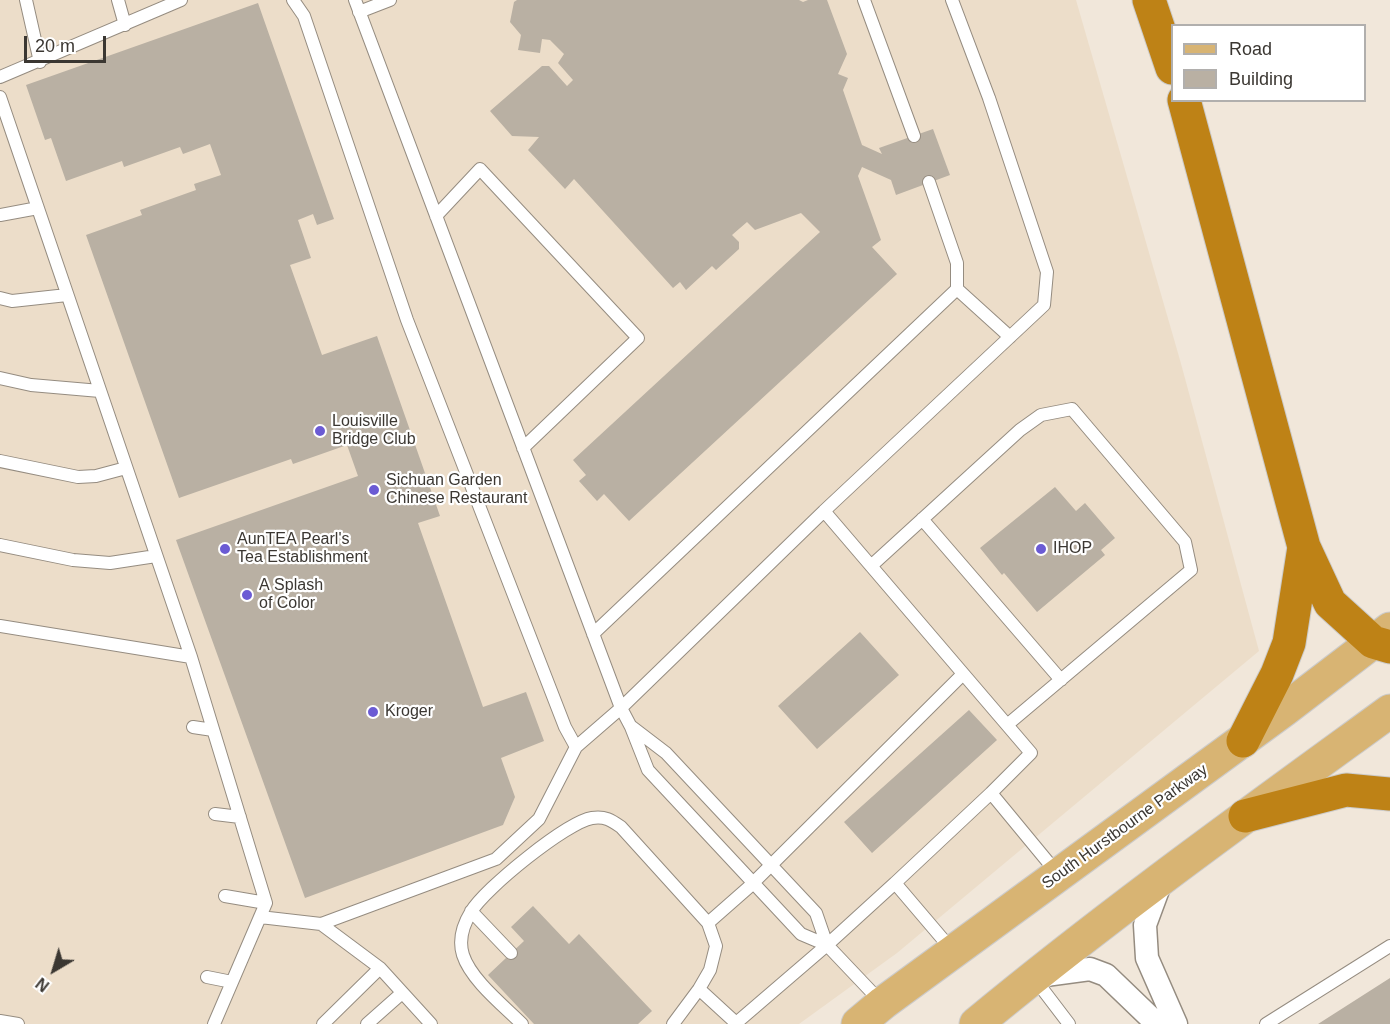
<!DOCTYPE html>
<html>
<head>
<meta charset="utf-8">
<style>
  body { margin:0 }
  #map { position:relative; width:1390px; height:1024px; overflow:hidden; background:#f1e7da; font-family:Arial,sans-serif }
  canvas { display:block }
  .legend { position:absolute; left:1171px; top:24px; width:195px; height:78px; box-sizing:border-box; background:#fff; border:2px solid #b1afad; margin:0; padding:8px 10px; list-style:none; font-size:18px; color:#3b3732 }
  .legend li { display:flex; align-items:center; gap:12px; height:30px }
  .legend b { width:30px; border:2px solid #b1afad }
  .north { position:absolute; left:24px; top:940px; width:60px; height:60px; -webkit-text-stroke:4px #fff; paint-order:stroke; rotate:218deg; font-size:16px; font-weight:700; line-height:24px; text-align:center; color:#3b3732 }
  .north::after { content:''; display:block; margin:auto; width:21px; height:27px; background:#3b3732; clip-path:polygon(50% 0,100% 100%,50% 72%,0 100%) }
  .scale { position:absolute; left:24px; top:36px; width:82px; height:27px; box-sizing:border-box; border:3px solid #3b3732; border-top:0; padding-left:8px; font-size:18px; line-height:21px; white-space:nowrap; color:#3b3732; -webkit-text-stroke:4px #fff; paint-order:stroke }
</style>
</head>
<body>
<div id="map">
<canvas width="1390" height="1024"></canvas>
<ul class="legend">
<li><b style="height:8px;background:#d8b473"></b>Road</li>
<li><b style="height:16px;background:#b9b0a3"></b>Building</li>
</ul>
<div class="north">N</div>
<div class="scale">20 m</div>
</div>
<script>
const ctx = document.querySelector('canvas').getContext('2d');
ctx.lineJoin = 'round';
function fill(path, color) { ctx.fillStyle = color; ctx.fill(path, 'evenodd'); }
function stroke(path, color, width, dash) { ctx.strokeStyle = color; ctx.lineWidth = width; ctx.lineCap = dash ? 'butt' : 'round'; ctx.setLineDash(dash || []); ctx.stroke(path); }
function write(font, color, halo, rows, align = 'center') {
  ctx.font = font + ' Arial,sans-serif'; ctx.lineWidth = 4.5; ctx.setLineDash([]); ctx.textBaseline = 'middle'; ctx.strokeStyle = halo; ctx.fillStyle = color; for (const [text, x, y, turn = 0] of rows) {
    ctx.save(); ctx.translate(x, y); ctx.rotate((+turn || 0) * Math.PI / 180); ctx.textAlign = isNaN(turn) ? turn : align; if (halo) ctx.strokeText(text, 0, 0); ctx.fillText(text, 0, 0); ctx.restore();
  }
}
fill(new Path2D(`
  M0,0h1076l104,360 79,291 -362,302 -98,71h-799z`), '#ecddc9');
fill(new Path2D(`
  M517,0h282l4,2 5,-2h19l20,54 -9,20 10,4 -5,12 19,55 20,9 -3,-6 54,-19 17,46 -54,20 -5,-15 -29,-13 -4,9 23,64 -9,7 25,27 -268,247 -25,-27 -7,7 -18,-20 7,-6 -13,-15 247,-228 -19,-19 -46,17 -8,-8 -15,13 7,7v7l-23,21 -4,-4 -26,24 -6,-8 -7,6 -99,-109 -9,10 -37,-39 11,-13 -27,-1 -22,-25 52,-45h7l18,20 6,-6 -15,-17 6,-9 -14,-14 -8,-1 -2,14 -22,-3 3,-15 -11,-13 4,-20z
  M258,3l76,216 -17,6 -4,-11 -15,6 13,38 -21,7 32,90 55,-19 63,180 -22,7 65,184 43,-15 18,49 -43,17 14,39 -12,28 -198,73 -129,-358 182,-64 -11,-31 -54,19 -2,-5 -112,39 -93,-263 56,-20 -2,-5 56,-20 -2,-6 27,-9 -11,-31 -27,10 -3,-7 -56,20 -2,-6 -56,20 -15,-43 -6,2 -19,-55z
  M1055,487l21,24 9,-8 30,35 -14,12 4,5 -68,57 -33,-39 -2,2 -22,-27z
  M860,632l39,43 -82,74 -39,-43z
  M969,710l28,30 -125,113 -28,-31z
  M533,906l36,38 10,-10 73,77 -14,13h-104l-46,-49 36,-34 -13,-14z
  M1390,978v46h-72z`), '#b9b0a3');
const lane = new Path2D(`
  M26,0l14,62
  M118,0l7,25
  M293,0l11,16 103,304 158,407 11,20
  M355,0l266,708 10,19 17,43 153,164 26,11
  M864,0l50,136
  M359,12l31,-12
  M0,77l181,-77
  M0,97l191,560 75,246 -52,121
  M929,182l28,81v26
  M0,215l38,-7
  M436,216l44,-47 158,169 -115,110
  M0,298l12,3 55,-6
  M0,378l31,7 69,6
  M0,461l78,16 18,-1 30,-8
  M824,511l220,-206 3,-33 -58,-174 -37,-98
  M922,519l139,161
  M0,545l73,15 37,3 46,-7
  M871,566l149,-136 21,-15 31,-6 113,133 6,28 -184,155
  M0,626l191,31
  M593,634l364,-345 53,48
  M193,727l20,3
  M632,727l34,26 150,160 11,32
  M215,814l25,3
  M895,883l96,-90 66,80
  M225,896l41,7
  M471,911l40,42
  M260,917l61,7 175,-65 43,-40 37,-72 45,-39 203,-197 207,242 -40,40
  M708,923l41,-36 214,-213
  M321,924l59,44 51,56
  M827,945l68,-62 57,67
  M207,977l25,5
  M1034,978l35,46
  M699,989l37,34
  M0,1021l18,3
  M323,1024l57,-56
  M367,1024l35,-31
  M522,1024c-18,-18 -51,-44 -59,-69 -5,-16 0,-30 8,-43 13,-23 96,-90 121,-94 13,-2 19,2 29,9l87,96 8,23 -6,24 -11,19 -26,35
  M735,1024l92,-79 55,58
  M1266,1024l124,-78`);
const street = new Path2D(`
  M1162,879l-17,46 2,33 29,66
  M1038,976l52,-7 16,6 51,49`);
const primary = new Path2D(`
  M858,1024l25,-21 401,-293 106,-81
  M976,1024c133,-110 274,-211 414,-313`);
const highway = new Path2D(`
  M1149,0l23,68
  M1184,100l120,447 26,56 43,39 17,5
  M1243,741l34,-67 12,-31 15,-96
  M1245,816l101,-26 44,4`);
stroke(lane, '#958c80', 14);
stroke(street, '#958c80', 25);
stroke(primary, '#cccbca', 35);
stroke(highway, '#cccbca', 35);
stroke(lane, '#fff', 12);
stroke(street, '#fff', 22);
stroke(primary, '#d8b473', 33);
stroke(highway, '#be8216', 33);
for (const [x, y, r, color] of [
  [320,431,6,"#6b5bd4"],
  [374,490,6,"#6b5bd4"],
  [225,549,6,"#6b5bd4"],
  [1041,549,6,"#6b5bd4"],
  [247,595,6,"#6b5bd4"],
  [373,712,6,"#6b5bd4"]
]) { const dot = new Path2D(); dot.arc(x, y, r, 0, 2 * Math.PI); ctx.fillStyle = color; ctx.fill(dot); stroke(dot, '#fff', 2); }
write('16px', '#3b3732', '#fff', [
  ["Louisville",332,422],
  ["Bridge Club",332,440],
  ["Sichuan Garden",386,481],
  ["Chinese Restaurant",386,499],
  ["AunTEA Pearl's",237,540],
  ["Tea Establishment",237,558],
  ["IHOP",1053,549],
  ["A Splash",259,586],
  ["of Color",259,604],
  ["Kroger",385,712]
], 'left');
write('16px', '#3b3732', '#fff', [
  ["South Hurstbourne Parkway",1125,827,-36]
]);
</script>
</body>
</html>
